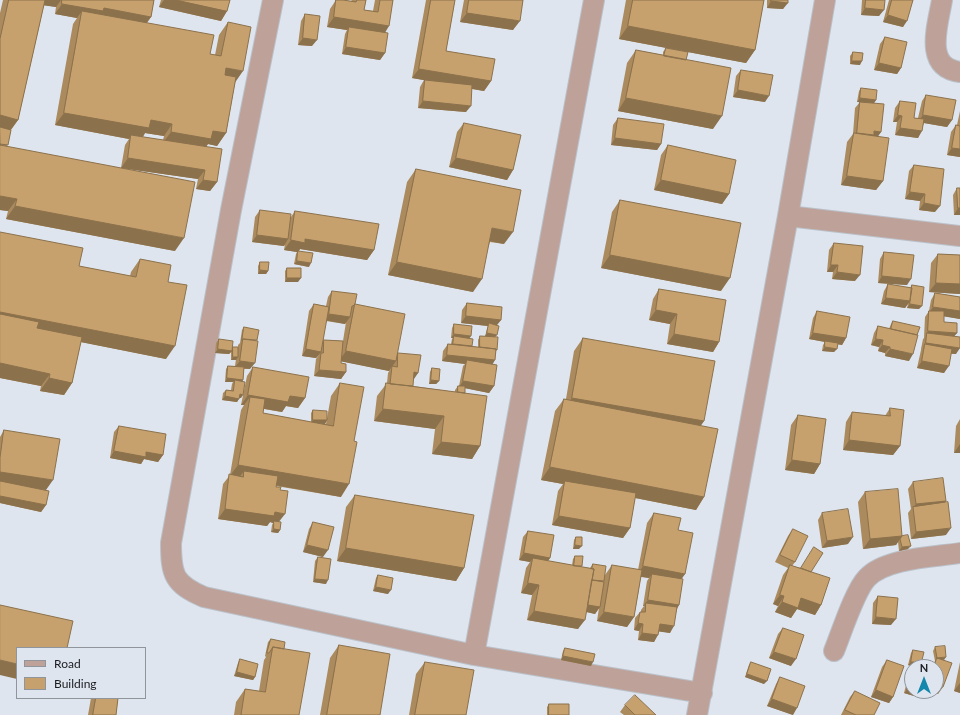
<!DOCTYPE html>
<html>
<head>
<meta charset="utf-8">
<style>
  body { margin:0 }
  #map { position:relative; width:960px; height:715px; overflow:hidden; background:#dee5ee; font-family:Lato,sans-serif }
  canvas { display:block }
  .legend { position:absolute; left:16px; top:647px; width:130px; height:52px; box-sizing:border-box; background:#dee5ee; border:1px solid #90959c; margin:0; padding:5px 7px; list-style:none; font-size:12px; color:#1a1c20 }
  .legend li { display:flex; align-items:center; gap:8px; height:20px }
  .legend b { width:20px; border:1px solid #90959c }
  .north { position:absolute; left:904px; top:659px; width:40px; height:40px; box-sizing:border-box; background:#dee5ee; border:1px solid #90959c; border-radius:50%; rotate:0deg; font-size:11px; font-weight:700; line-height:16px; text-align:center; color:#1a1c20 }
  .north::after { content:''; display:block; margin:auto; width:14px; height:18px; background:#1487ac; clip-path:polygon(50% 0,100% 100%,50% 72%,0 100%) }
</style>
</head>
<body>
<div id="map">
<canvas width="960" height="715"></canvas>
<ul class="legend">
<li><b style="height:5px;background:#bea199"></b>Road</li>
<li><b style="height:11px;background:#c7a16d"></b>Building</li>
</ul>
<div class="north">N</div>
</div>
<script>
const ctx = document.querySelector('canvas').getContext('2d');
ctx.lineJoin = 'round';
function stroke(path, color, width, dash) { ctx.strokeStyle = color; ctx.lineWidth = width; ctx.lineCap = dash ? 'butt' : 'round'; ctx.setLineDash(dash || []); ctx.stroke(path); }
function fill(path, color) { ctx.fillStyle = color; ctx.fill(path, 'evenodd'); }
const minor = new Path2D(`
  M273,0l-42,210 -60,333c0,32 3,41 33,54l270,58 228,38
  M942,0c-4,25 -19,67 18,72
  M788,216l172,20
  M834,651c7,-17 21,-61 33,-73 18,-20 67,-21 93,-25
  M474,655l120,-655
  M697,715l91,-499 37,-216`);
stroke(minor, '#bbc1c9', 22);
stroke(minor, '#bea199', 20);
fill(new Path2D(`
  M3,0h151l-3,17 -4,6 63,31 5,1 4,-20 9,-13 7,61 -9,50 -9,13 -9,-2 -2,3 11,35 -7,9 -14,-2 2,-10 -77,-11 4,-23 4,-6 -74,-14 18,-101 4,-6 -22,-4 1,-7 -12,-2 -26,115 -7,10 -4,16 168,105 -169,-32 2,-8 -8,-1v-197zM145,133l19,3 -1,4 -20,-3z
  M161,0h69l-3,11 -6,10 -62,-14z
  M336,0h7l8,1 1,-1h14l-2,10 9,1 2,-11h18l-8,32v21l-5,7 -38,-6 3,-20 2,-4 -20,-3 3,-18z
  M426,0h29l-9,51 45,30 -7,10 -12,-2 -6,23 -48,-4 2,-21 4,-7 -12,-2z
  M464,0h59l-10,30 -53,-8z
  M626,0h138l-9,50 -9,13 -127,-24z
  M767,0h21l-5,9 -16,-1z
  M862,0h23l-6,16 -18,-1z
  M889,0h24l-10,27 -20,-5z
  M305,14l7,32 -14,-1 3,-24z
  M885,37l16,31 -4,6 -23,-4 6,-26z
  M666,48l20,12 27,69 -95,-18 9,-48 9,-13 27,5v-3z
  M853,52l7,13 -10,-1v-8z
  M741,70l24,32 -32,-5 3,-21z
  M861,88l15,12 -2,3 7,29 -3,4 5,45 -7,9 -35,-5 6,-43 6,-8 2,-26 5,-6h-3l2,-11z
  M926,95l26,25 -5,7 -23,-4 -6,15 -23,-3 2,-13h-4l2,-14 5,-7 14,17h4l4,-17z
  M960,111v46l-13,-2 4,-23 5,-7h1z
  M618,118l43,26 -4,6 -46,-5 2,-20z
  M464,123l49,47 -6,10 -58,-13 8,-35z
  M668,145l61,49 -7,10 -68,-14 7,-35z
  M914,165l21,47 -16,-2 1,-9 -15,-2 4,-28z
  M416,169l88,75 -14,-2 -17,50 -85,-17 19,-93z
  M957,188l3,27h-6l-1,-20z
  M620,200l101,91 -120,-23 11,-56z
  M260,210l31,7 4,-6 79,39 -7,10 -67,-11 -1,2 10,16 -15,-3 2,-10 1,-2 -13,-2 1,-6 -1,2 -32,-4 3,-25z
  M0,232l79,34 51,10 1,-4 9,-13 28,23 -2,77 -85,-17 -9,41 -8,12 -24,-4 1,-5 -41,-8z
  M834,243l21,38 -23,-2 1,-7h-6l2,-22z
  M884,252l23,33 -29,-2 2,-24z
  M938,254l22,1v39l-31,-2 2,-29z
  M260,262l8,9 -2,3h-8v-8z
  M287,268l11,14h-13v-11z
  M888,284l22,4 2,-3 7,24 -12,-1 1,-4 -3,4 -24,-4 3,-13z
  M659,289l60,53 -6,10 -46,-8 3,-20 -21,-4 4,-21z
  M332,291l23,13 42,50 1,-1 20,20 -5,6v7l42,6v-2l3,-4h1l4,-20 2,-2 -23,-3 1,-10 5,-7h3l1,-5 1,-1h-2l1,-10 2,-4 15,14 3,8 6,1v-7l2,-4 8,1 -3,-1 3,-10 -27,-3 1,-13 5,-7 34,17 -4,5 -2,12 1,15 -4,12 2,22 -5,7 -24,-5v5l15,53 -8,13 -40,-5 3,-25 -61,-8 3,-25 10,-13 1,-10 5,-8 -4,6 -48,-10v2l5,9 -5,7 -27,-3 2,-17 3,-4 -3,3 -14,-2 7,-45 5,-7 12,2 2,-9zM326,321l19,3 1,-2 -3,19 -19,-1 -1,2z
  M935,293l25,4v22l-16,-3v6l13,11 -3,3 2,18h-5l-7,19 -27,-5 4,-18v-1l2,-10 1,-1 1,-21 4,-6 2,-11z
  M817,311l29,27 -4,7 -5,-1 -3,8 -12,-1 1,-6 2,-3 -16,-3 4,-21z
  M893,321l16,40 -24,-5v-3l-7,-2 1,-4 -8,-2 3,-12 4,-7 11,3 2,-5z
  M244,327l6,42h-6l-1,11 -1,1 -1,17h-2l-2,4 -15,-2 1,-7 3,-3h5l1,-6 1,-2h-8l1,-13 2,-3h7l1,-7v1h-5v-8l-2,2 -14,-1 1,-10 3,-4 13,10 1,-2 5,2v-4l2,-2 2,-13z
  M583,338l121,83 -3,4 3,72 -8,13 -61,-12 -5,30 -7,10 -71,-13 6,-34 5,-7 -22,-4 14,-69 9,-12h2l8,-48z
  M253,367l52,31 -7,10 -12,-2 -4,6 -18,-3 -1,4 48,9v-9l2,-3 14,10 -2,4 -5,-1 6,1 5,-28 9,-13 1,114 -65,-11v1l4,3 -1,32 1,8 -2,3 -7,-1 1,-7 1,-2 -3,-1 -3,4 -49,-7 5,-35 7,-9 11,-65 3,-5h-3l6,-29z
  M432,368l7,13 -3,3h-7l1,-12z
  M890,408l10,38 -7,9 -50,-5 3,-28 6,-10 33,4z
  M798,415l22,49 -6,10 -29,-4 6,-45z
  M960,419v34h-6l2,-27z
  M119,426l44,29 -5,7 -14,-3 -3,5 -31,-6 4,-26z
  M4,430l42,60v15l-5,7 -41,-9v-66z
  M913,482l33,19 -1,2 1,32 -35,4 -3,-26 3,-4 -3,-20z
  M865,492l37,44 6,13 -9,2 -1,-9 -2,3 -33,4 -5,-47z
  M355,495l109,73 -8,13 -119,-20 9,-54z
  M654,513l24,17 7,44 -4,5 -2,26 -2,4 -7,24 -11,-2 -5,11 -16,-2 1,-9 -5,-1 1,-12 5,-6h1v-2l3,-4h-1l4,-25 2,-3 -8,-1 -7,40 -7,10 -30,-6 2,-13 -4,6 -9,-2 -8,17 -51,-9 5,-25 -11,-2 5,-25 4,-6 -11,-2 4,-23 5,-6 22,27 -2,3 24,4 1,-6 2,-3 7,11 8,1 3,-4 12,11 7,-10 26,5 9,-47z
  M822,513l26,31 -26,4 -4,-28z
  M313,522l10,35 -20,-5 6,-23z
  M793,529l2,33 -3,4 9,2 13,-21 -3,25 10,33 -6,10 -18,-6 -6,9 -16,-6 3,-6 -5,-2 10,-29 5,-7 -13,-6 13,-26z
  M576,537l3,12h-6l1,-9z
  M318,557l8,27 -13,-2 2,-21z
  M378,575l10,19 -15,-3 3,-13z
  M878,596l13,29 -19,-1 1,-21z
  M783,628l8,38 -22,-8 9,-24z
  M271,639l13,10 15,66h-65l2,-13 9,-13 14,2 5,-31 2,-3 -1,-1 3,-14z
  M339,645l41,70h-60l10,-57z
  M935,647l9,13 -6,34 -2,-27h-4l3,-6 -2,-10z
  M565,648l26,18 -30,-6 2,-9z
  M913,650l10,17h-11v24l5,1 -3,4 -10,-3 7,-27 -3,-1 3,-12z
  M240,659l15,18 -2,3 -19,-4 4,-13z
  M887,660l6,37 -4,6 -18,-6 11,-30z
  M425,662l41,53h-57l7,-41z
  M751,662l13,22 -19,-7 4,-12z
  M960,662v31l-6,-2z
  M780,677l13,38 -26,-9 9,-22z
  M855,691l19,24h-33l9,-18z
  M91,698h27l-2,17h-28z
  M549,704l20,11h-22v-8z
  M625,705l31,10h-32l-4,-3z`), '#ab8a5e');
fill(new Path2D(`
  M44,0h17l-5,7 -15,-2z
  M164,0h12l51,11 -6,10 -62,-14z
  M771,1l17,2 -5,6 -16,-1z
  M62,4l42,4 47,9 -7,9 -62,-15 -5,7 -22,-4z
  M865,8l19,2 -5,6 -18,-1z
  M467,13l53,8 -7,9 -53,-8z
  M888,15l19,6 -4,6 -20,-5z
  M334,17l55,9 -6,10 -34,-9 -2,3 -20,-3z
  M628,26l127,24 -9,13 -127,-24z
  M303,38l14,2 -5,6 -14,-1z
  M346,47l39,6 -5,7 -38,-6z
  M852,61h10l-2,4 -10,-1z
  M879,63l22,5 -4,6 -23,-4z
  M226,68l17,3 -9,13 -17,-4z
  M419,69l72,12 -7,10 -72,-13z
  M738,90l31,6 -4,6 -32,-5z
  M626,98l96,18 -9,13 -95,-18z
  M860,98l16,2 -2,3 -17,-1z
  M423,101l48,5 -5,6 -48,-4z
  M64,113l87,7 21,4 -8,12 -19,-3 -5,8 -9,-6 -2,4 -74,-14z
  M0,115l18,5 -9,12 -9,-2z
  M898,115l4,1 -5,6h-4z
  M923,115l29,5 -5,7 -29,-5z
  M900,128l22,3 -4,7 -23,-3z
  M213,131l13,2 -9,13 -9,-2 -6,8 -40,-8 9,-12z
  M874,131l7,1 -5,7 -5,-1z
  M615,138l46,6 -4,6 -46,-5z
  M952,148l8,1v8l-13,-2z
  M128,158l77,12 -7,9 -77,-11z
  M456,158l57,12 -6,10 -58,-13z
  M847,176l36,5 -7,9 -35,-5z
  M203,180l14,2 -7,9 -14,-2z
  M661,180l68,14 -7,10 -68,-14z
  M910,192l15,2 -5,7 -15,-2z
  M0,196l17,3 -9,12 -8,-1z
  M924,203l16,3 -5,6 -16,-2z
  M15,206l169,32 -9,13 -169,-32z
  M958,208h2v7h-6z
  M492,228l21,4 -9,12 -20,-4z
  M257,235l31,4 -4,7 -32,-4z
  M305,239l69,11 -7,10 -67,-11 -2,3v-1l-1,1 -13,-2 7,-10z
  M610,255l120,23 -9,13 -120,-23z
  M297,261l14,2 -2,4 -15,-3z
  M397,262l85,17 -9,13 -85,-17z
  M831,265h7l-5,7h-6z
  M260,270l8,1 -2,3h-8z
  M837,272l23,3 -5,6 -23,-2z
  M882,276l29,3 -4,6 -29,-2z
  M287,278h14l-3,4h-13z
  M936,283l24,1v10l-31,-2z
  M886,298l24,3 -5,7 -24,-4z
  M910,304l12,2 -3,3 -12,-1z
  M933,307l27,4v8l-31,-5v-1z
  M656,310l21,4 -7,10 -21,-4z
  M0,312l175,34 -9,13 -166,-33z
  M329,314l21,3 -5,7 -21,-4z
  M466,316l35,4 -5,6 -7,-3 -1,3 -27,-3z
  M928,331l29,2 -5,6 -25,-6z
  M487,333l10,2 -3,3 -9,-2z
  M813,333l33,5 -4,7 -33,-6z
  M454,334l17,2 -2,3 -15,-3 -1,2h-2z
  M674,334l45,8 -6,10 -46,-8z
  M876,339l7,1 -4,7 -8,-2z
  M926,343l34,5 -4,6 -32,-4z
  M882,345l8,2 -5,6 -7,-2z
  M825,347l12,2 -3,3 -12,-1z
  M218,349l14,2 -3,3 -14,-1z
  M306,349l15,3 -5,6 -14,-2z
  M890,349l23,5 -4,7 -24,-5z
  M346,351l50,10 -7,10 -50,-10z
  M447,355l48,5 -4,7 -24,-7 -2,4 -23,-3z
  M233,357h5l-2,3h-5z
  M240,361l15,2 -5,6 -15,-2z
  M922,361l27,5 -5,7 -27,-5z
  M0,363l50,11 -9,12 -41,-8z
  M319,370l27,2 -5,7 -27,-3z
  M414,372l4,1 -4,6h-4z
  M49,378l23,5 -8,12 -24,-4z
  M227,378l16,2 -2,3 -6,-3 -2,2h-8z
  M431,380l8,1 -3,3h-7z
  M463,381l31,5 -5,7 -30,-6z
  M240,394l3,1 -2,3h-3z
  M248,395l42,1 15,2 -7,10 -12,-2 -4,6 -33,-6 1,-9 -6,8h-3z
  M225,396l14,3 -2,3 -15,-2z
  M572,398l132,23 -9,13 -131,-23z
  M383,409l61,7 -9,13 -61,-8z
  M313,420h14l-2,4 -14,-1z
  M849,440l51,6 -7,9 -50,-5z
  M441,442l39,4 -8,13 -40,-5z
  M960,444v9h-6z
  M114,451l32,1 17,3 -5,7 -14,-3 -3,5 -31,-6z
  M792,460l28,4 -6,10 -29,-4z
  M238,465l111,19 -8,13 -100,-18 2,-2 1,-6 -6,8 -9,-2z
  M550,467l154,30 -8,13 -131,-26v-3l-2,3 -22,-4z
  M0,472l53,8 -7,10 -46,-7z
  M0,496l46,9 -5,7 -41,-9z
  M946,501l-4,6 -29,1 3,-4z
  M225,509l50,3 10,2 -7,9 -4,-2 -1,2 -3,-1 -3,4 -49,-7z
  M559,516l71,12 -7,10 -71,-13z
  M951,528l-5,7 -35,4 5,-7z
  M274,529l6,1 -2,3 -7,-1z
  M902,536l-6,9 -33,4 7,-10z
  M853,537l-5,7 -26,4 5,-7z
  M307,545l21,5 -5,7 -20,-5z
  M575,545l7,1 -3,3h-6z
  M911,546l-3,3 -9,2 3,-4z
  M346,548l118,20 -8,13 -119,-20z
  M524,553l26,5 -4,6 -13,-6 -3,4 -11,-2z
  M643,566l42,8 -7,10 -26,-10 -3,4 -12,-2z
  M315,579l13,1 -2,4 -13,-2z
  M528,583l11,2 -7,10 -11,-2z
  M376,587l15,3 -3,4 -15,-3z
  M780,595l4,1 -6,10 -5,-2z
  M801,598l20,7 -6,10 -18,-6 -6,9 -16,-6 7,-10z
  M648,600l31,5 -4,6 -29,-8 -2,3h-1z
  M588,605l12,2 -5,7 -12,-3z
  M534,611l51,9 -7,9 -51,-9z
  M604,612l30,5 -7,10 -30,-6z
  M876,617l20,2 -5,6 -19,-1z
  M638,623l5,1 -4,7 -5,-1z
  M660,624l14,2 -4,7 -15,-2z
  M642,633l16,2 -4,7 -16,-2z
  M774,652l22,7 -5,7 -22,-8z
  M563,656l30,6 -2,4 -30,-6z
  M946,657l-2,3 -7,-2z
  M0,660l17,4v15l-17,-4z
  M911,662h3l-3,4 -3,-1z
  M237,672l18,5 -2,3 -19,-4z
  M747,674l20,7 -3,3 -19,-7z
  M960,683v10l-6,-2z
  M936,685l7,2 -5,7 -8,-3h6z
  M876,690l17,7 -4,6 -18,-6z
  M907,690l10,2 -3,4 -10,-3z
  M772,699l25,9 -4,7 -26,-9z`), '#8b714c');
const building = new Path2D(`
  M9,0h36l-27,120 -18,-5v-76z
  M62,0h92l-3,17 -47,-9 -1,3 -41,-7z
  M176,0h54l-3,11z
  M336,0h7l13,2 1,-2h9l-2,10 14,2 2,-12h13l-4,26 -55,-9z
  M431,0h24l-9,51 49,8 -4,22 -72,-12z
  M469,0h54l-3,21 -53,-8z
  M633,0h131l-9,50 -127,-24z
  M771,0h17v3l-17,-2z
  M866,0h19l-1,10 -19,-2z
  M892,0h21l-6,21 -19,-6z
  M82,11l132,24 -4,19 11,2 7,-34 23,5 -8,44 -17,-3 -1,7 11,2 -10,56 -13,-2 -2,8 -40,-7 1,-8 -21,-4 -2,8 -85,-15z
  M305,14l15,2 -3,24 -14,-2z
  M349,27l39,6 -3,20 -39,-6z
  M885,37l22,5 -6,26 -22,-5z
  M666,48l22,4 -2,8 -22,-4z
  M636,50l95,18 -9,48 -96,-18z
  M853,52l10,1 -1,8h-10z
  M741,70l32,5 -4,21 -31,-6z
  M425,80l47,5 -1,21 -48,-5z
  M861,88l16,2 -1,10 -16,-2z
  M926,95l30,5 -4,20 -29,-5z
  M900,101l16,2 -2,15 10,1 -2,12 -22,-3 2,-12 -4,-1z
  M860,102l24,2 -3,28 -7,-1v4l-17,-2z
  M618,118l46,6 -3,20 -46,-6z
  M464,123l57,12 -8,35 -57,-12z
  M956,125l4,1v23l-8,-1z
  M0,127l11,3 -3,15 -8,-1v1z
  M854,133l35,5 -6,43 -36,-5z
  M131,135l91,14 -5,33 -14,-2 2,-10 -77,-12z
  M0,145l195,37 -11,56 -169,-32 2,-7 -17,-3z
  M668,145l68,15 -7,34 -68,-14z
  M914,165l30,4 -4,37 -16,-3 1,-9 -15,-2z
  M416,169l105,21 -8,42 -21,-4 -10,51 -85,-17z
  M957,188h3v20h-2z
  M620,200l121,23 -11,55 -120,-23z
  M260,210l31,4 -3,25 -31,-4z
  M295,211l84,13 -5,26 -69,-11v4l-14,-3z
  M0,232l83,16 -4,18 57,11 4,-18 31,6 -3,17 19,3 -12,61 -175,-34z
  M834,243l29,3 -3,29 -23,-3 1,-7h-7z
  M298,251l15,2 -2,10 -14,-2z
  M884,252l30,3 -3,24 -29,-3z
  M938,254l22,1v29l-24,-1z
  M260,262h9l-1,9 -8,-1z
  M287,268h14v10h-14z
  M888,284l24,4 -2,13 -24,-3z
  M912,285l12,2 -2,19 -12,-2z
  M659,289l67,11 -7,42 -45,-8 3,-20 -21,-4z
  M332,291l25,3 -2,10 -2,2h-1l-2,11 -21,-3z
  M935,293l25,4v14l-27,-4z
  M467,303l35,4 -1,13 -35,-4z
  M314,304l15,3 -8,45 -15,-3z
  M355,304l50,10 -9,47 -50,-10z
  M817,311l33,6 -4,21 -33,-5z
  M929,311h15v11l13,1v10l-29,-2z
  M0,314l39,8 -2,6 45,9 -10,46 -23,-5 1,-4 -50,-11z
  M893,321l27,6 -3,8 -26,-6z
  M489,323l10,3 -2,9 -10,-2z
  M454,324l18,2 -1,10 -17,-2z
  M878,326l40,9 -5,19 -23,-5v-2l-8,-2 1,-5 -7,-1z
  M244,327l15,3 -2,10 -14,-1 -1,1z
  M927,333l33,4v11l-34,-5z
  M454,336l19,3 -1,7 -19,-2z
  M480,336l18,1 -1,13h-1v-1l-16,-2z
  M583,338l132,23 -11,60 -132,-23z
  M219,339l14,2 -1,10 -14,-2z
  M243,339l15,2 -3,22 -15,-2z
  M324,340l19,1 -2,22 5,1v8l-27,-2 2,-17h2z
  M825,341l13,2 -1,6 -12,-2z
  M448,344l48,5 -1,11 -48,-5z
  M925,344l27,5 -3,17 -27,-5z
  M233,347h5v10h-5z
  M398,353l23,2 -3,18 -4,-1 -1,14 -23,-2 2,-18 5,1z
  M467,360l30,5 -3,21 -31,-5z
  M228,366l16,1 -1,13 -16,-2z
  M253,367l56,10 -4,21 -15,-2 -2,6 -40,-7z
  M432,368l8,1 -1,12 -8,-1z
  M235,380l10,2 -2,13 -3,-1 -1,5 -14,-3 1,-6 7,1z
  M340,383l24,4 -10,54 3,1 -8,42 -111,-19 12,-68 15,2 -2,14 70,13z
  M386,383l101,13 -7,50 -39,-4 3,-26 -61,-7z
  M458,386h7v7l-7,-1z
  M564,399l154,30 -14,68 -154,-30z
  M890,408l14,2 -4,36 -51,-6 3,-28 38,4z
  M313,410l14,1v9h-14z
  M798,415l28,4 -6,45 -28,-4z
  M119,426l47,8 -3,21 -17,-3v5l-32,-6z
  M4,430l56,9 -7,41 -53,-8v-14z
  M244,471l34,5 -2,11h5l-1,3 8,1 -3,23 -10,-2 -1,4 -49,-7 4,-35 14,3z
  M943,478l3,23 -30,3 -3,-22z
  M0,481l49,10 -3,14 -46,-9z
  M565,481l71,12 -6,35 -71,-12z
  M898,489l4,47 -32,3 -5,-47z
  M355,495l119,20 -10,53 -118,-20z
  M948,502l3,26 -35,4 -3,-25z
  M848,509l5,28 -26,4 -5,-28z
  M654,513l27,5 -3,12 15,3 -8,41 -42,-8z
  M274,521l7,1 -1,8 -6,-1z
  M313,522l21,5 -6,23 -21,-5z
  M793,529l15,7 -13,26 -15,-7z
  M528,531l26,4 -4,23 -26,-5z
  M908,535l3,11 -9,1 -2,-8 2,-3z
  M576,537h6v9l-7,-1z
  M814,547l9,6 -12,19 -10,-4z
  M575,556h8l-1,10h-8z
  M318,557l13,2 -3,21 -13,-1z
  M533,558l61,11 -9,51 -51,-9 5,-26 -11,-2z
  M593,564l13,2 -2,15 -12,-1 2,-11h-2z
  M612,565l30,5 -8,47 -30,-5z
  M790,565l40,13 -9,27 -20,-7 -3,10 -16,-6 2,-6 -4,-1z
  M652,574l31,5 -4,26 -31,-5z
  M378,575l15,3 -2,12 -15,-3z
  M592,580l12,2 -4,25 -12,-2z
  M878,596l20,2 -2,21 -20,-2z
  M646,603l31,4 -3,19 -14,-2 -2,11 -16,-2 1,-9 -5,-1 2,-11h5z
  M0,605l73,16 -6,27h-50v16l-17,-4z
  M783,628l21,7 -8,24 -22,-7z
  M271,639l14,3 -1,7 -11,-2 -4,6h-2z
  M339,645l51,9 -10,61h-53z
  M945,646l1,11 -9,1 -2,-11z
  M273,647l37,6 -11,62h-58l4,-26 20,3z
  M565,648l30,6 -2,8 -30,-6z
  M913,650l11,2 -3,12 3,1 -1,2h-10l1,-5h-3z
  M937,658l15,5 -9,24 -7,-2v-18h-2z
  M240,659l18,5 -3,13 -18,-5z
  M887,660l17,6 -11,31 -17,-7z
  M425,662l49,8 -8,45h-51z
  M751,662l20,7 -4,12 -20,-7z
  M912,669v22h5v1l-10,-2z
  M780,677l25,9 -8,22 -25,-9z
  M855,691l25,12 -6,12h-18l-11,-5z
  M635,695l21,20h-21l-10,-10z
  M96,698h22l-2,17h-23z
  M549,704h20v11h-20z`);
fill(building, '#c7a16d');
stroke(building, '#8b714c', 1);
</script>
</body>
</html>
